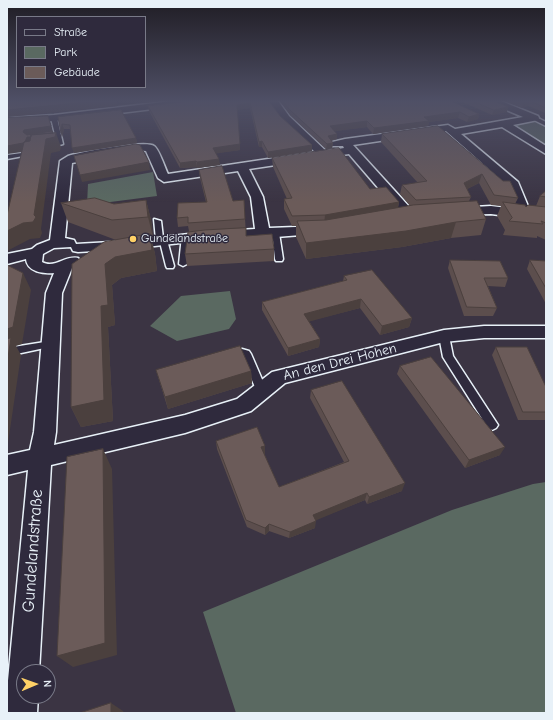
<!DOCTYPE html>
<html>
<head>
<meta charset="utf-8">
<style>
  body { margin:0 }
  #map { position:relative; width:553px; height:720px; overflow:hidden; background:#3b3443; font-family:"Comic Neue",sans-serif }
  canvas { display:block }
  .frame { position:absolute; inset:0; border:8px solid #e8f1f8; pointer-events:none }
  .legend { position:absolute; left:16px; top:16px; width:130px; height:72px; box-sizing:border-box; background:#2f2a3d; border:1px solid #797a88; margin:0; padding:5px 7px; list-style:none; font-size:12px; color:#e8f1f8 }
  .legend li { display:flex; align-items:center; gap:8px; height:20px }
  .legend b { width:20px; border:1px solid #797a88 }
  .north { position:absolute; left:16px; top:664px; width:40px; height:40px; box-sizing:border-box; background:#2f2a3d; border:1px solid #797a88; border-radius:50%; rotate:88deg; font-size:11px; font-weight:700; line-height:16px; text-align:center; color:#e8f1f8 }
  .north::after { content:''; display:block; margin:auto; width:14px; height:18px; background:#ffd166; clip-path:polygon(50% 0,100% 100%,50% 72%,0 100%) }
</style>
</head>
<body>
<div id="map">
<canvas width="553" height="720"></canvas>
<div class="frame"></div>
<ul class="legend">
<li><b style="height:5px;background:#2f2a3d"></b>Straße</li>
<li><b style="height:11px;background:#5a6961"></b>Park</li>
<li><b style="height:11px;background:#6b5b59"></b>Gebäude</li>
</ul>
<div class="north">N</div>
</div>
<script>
const ctx = document.querySelector('canvas').getContext('2d');
ctx.lineJoin = 'round';
function fill(path, color) { ctx.fillStyle = color; ctx.fill(path, 'evenodd'); }
function stroke(path, color, width, dash) { ctx.strokeStyle = color; ctx.lineWidth = width; ctx.lineCap = dash ? 'butt' : 'round'; ctx.setLineDash(dash || []); ctx.stroke(path); }
function write(font, color, halo, rows, align = 'center') {
  ctx.font = font + ' "Comic Neue",sans-serif'; ctx.lineWidth = 3; ctx.setLineDash([]); ctx.textBaseline = 'middle'; ctx.strokeStyle = halo; ctx.fillStyle = color; for (const [text, x, y, turn = 0] of rows) {
    ctx.save(); ctx.translate(x, y); ctx.rotate((+turn || 0) * Math.PI / 180); ctx.textAlign = isNaN(turn) ? turn : align; if (halo) ctx.strokeText(text, 0, 0); ctx.fillText(text, 0, 0); ctx.restore();
  }
}
fill(new Path2D(`
  M536,122l10,5v20l-35,-23z
  M153,172l4,24 -70,9 1,-21z
  M230,291l6,28 -7,10 -52,12 -27,-15 31,-30z
  M546,482v231h-310l-33,-101 249,-102 81,-26z`), '#5a6961');
const lane = new Path2D(`
  M54,116l3,2 6,26 -11,3 -3,-2 1,-1 7,-1 -6,-25z
  M534,116l12,6v4l-14,-7v-2z
  M32,149l3,2 -1,3 -27,5v-4l22,-3z
  M154,219l7,2 2,17 4,2 7,26 -1,2h-6l-1,-2 -6,-24 -4,-2z
  M272,231h6l1,2 4,26 -1,2h-6l-1,-2z
  M182,236h3l4,2 -2,26 -4,2 -4,-2z
  M444,333l5,3 4,20 43,66 2,3 -2,3 -4,2 -4,-2 -45,-71 -4,-21z
  M51,341l3,1 2,2 -2,2 -47,10v-8z
  M242,349l7,2 2,3 16,37 -1,3h-8l-16,-37 -5,-4z`);
const street = new Path2D(`
  M172,101h27l-5,3 -140,17 -47,3v-6l47,-3z
  M268,101h10l11,15 37,35 18,-3 -1,-2h-11l-1,-2 1,-2 13,-3 103,-14 7,4 68,-12 -33,-14 -2,-2h13l37,15 1,2 -1,2 -25,5 33,21v8l-44,-27 -41,7 57,48 12,29 16,2v8l-55,-7 -40,1 -2,-3 2,-3 5,-1 35,-2 25,3 -8,-23 -62,-55 -93,14 61,67 2,3 -2,3h-10l-55,-64 -100,15 14,28 6,31 53,-2 5,1 2,3 -2,3 -64,5 -57,2 -77,9 -51,3 -5,-1 -2,-4 -17,1 -11,6 -1,8c13,7 23,-7 36,-4l3,3 -9,7 -10,25 -6,139 -2,13 131,-30 52,-16 35,-27 172,-42 40,-4h62v12h-62l-40,4 -159,41 -34,28 -66,22 -134,32 -12,207h-15v24h14l-1,17h-30v-22l21,-221 -21,5v-20l23,-5 4,-18 12,-139 8,-20c-10,1 -27,-1 -28,-14l-19,5v-10l25,-5 5,-4 13,-5 10,-79 8,-5c12,-4 78,-16 86,-10 5,3 11,22 14,28l147,-22 -34,-32zM137,150l9,1 12,27 6,4 74,-11 13,26 4,32 -49,3 -77,9 -53,3 -2,-4 -9,-2 7,-75z`);
stroke(lane, '#e8f1f8', 3);
stroke(street, '#e8f1f8', 3);
fill(lane, '#2f2a3d');
fill(street, '#2f2a3d');
fill(new Path2D(`
  M269,101l11,15 32,29v6l-44,7 -6,-11h-3l-9,-39 -13,2 3,40 -24,3 4,12 -23,3v-1l-17,1 -31,-57 -1,-5z
  M280,101h171l28,13 -1,5 -11,3 -9,-4 -29,4 -1,4 -55,8 -6,-7 -33,4 3,8 -6,2 2,2 -1,5 -6,1 -36,-34z
  M460,101h34l13,11 -15,3z
  M504,101h42v12h-1l-17,-7 -6,2z
  M58,117l78,21 1,5 -63,10 -4,-24h-6l-2,8z
  M438,126l80,72 -3,6 11,3 10,-1 4,-10 6,-5v49l-9,-4v2l-34,-3 2,-5 -8,-14 4,-10 -10,-1 -12,-22 -12,6 4,8 -2,4 17,18 -5,16 -30,3 -49,9 -96,12 -10,-22v-11h-4l-8,-17v-10h3l-14,-32 -1,-9 98,31 29,13 -1,6 12,-2 -10,-12 2,-9 16,-2 -37,-41 1,-8z
  M199,170l34,31 11,-1 2,36 28,13v12l-87,5 -2,-12 4,-23 -1,-5 -10,1 -1,-9 29,-16 -6,-24z
  M146,200l5,20 2,17h-2l4,17 2,17 -36,7 -9,7 3,40 -7,2 5,94 -32,6 -10,-20 45,-167 -48,-18 -7,-19 53,1z
  M450,260l58,18 -3,9 -17,-1 9,22 -4,8h-29l-16,-48z
  M530,260l16,1v43l-19,-35z
  M344,276l68,42 -3,9 -29,8 -20,-27 -51,13 11,18 -1,8 -31,9 -26,-46v-8l81,-21z
  M496,347l50,40v33h-28l-26,-65z
  M400,366l100,89 -35,13 -68,-94z
  M156,370l95,1 1,12 -84,26z
  M311,390l91,101 -35,13 -2,-4 -50,20v8l-26,10 -20,-7 -4,4 -18,-8 -30,-78 -1,-8 49,13h-1l15,33 65,-25 -34,-64z`), '#5c4e4d');
fill(new Path2D(`
  M98,101h19l1,5 -111,11v-7z
  M144,101h17l-17,2z
  M530,101l-2,5 -6,2 1,-5z
  M250,103v5l-13,2v-5z
  M508,107l-1,5 -15,3 2,-5z
  M460,112l-2,6 -29,4 -1,4 -55,8 1,-6 50,-11z
  M479,114l-1,5 -11,3 2,-5z
  M48,116l5,17h3l5,14 -1,4 -9,2 -10,76 1,4 -2,5 -10,1 -23,12v-20l27,-16 -6,-64 -21,3v-8l17,-16z
  M367,121v6l-38,5 1,-6z
  M62,124l2,5 -2,8 -1,-4z
  M337,134v5l-10,2 1,-5z
  M136,138l1,5 -63,10 -2,-5z
  M262,141v6h-3v-5z
  M333,143l-1,5 -6,1 1,-5z
  M240,144v6l-27,4v-6z
  M312,145v6l-44,7v-6z
  M219,159l1,6 -23,3v-6z
  M196,161l1,6 -17,1v-5z
  M149,162l1,8 -68,12 -2,-7z
  M482,174l-3,9 -18,9 3,-9z
  M146,200l5,20 2,17 -5,-20z
  M399,202l-2,10 -73,13 1,-10z
  M456,222l-5,16 -49,9 -96,12v-16z
  M150,234l5,20 2,17 -36,7 -9,7 3,40 -7,2 5,94 -32,6 -10,-20 30,-101 4,-42z
  M23,273l8,17 -9,54 -6,2 5,9 -13,88 -1,1v-115z
  M361,299l-1,9 -56,15v-9z
  M412,318l-3,9 -29,8 2,-9z
  M320,339l-1,8 -31,9v-8z
  M251,371l1,12 -84,26 -3,-12z
  M265,446v8l-4,1v-8z
  M505,447l-5,8 -35,13 4,-8z
  M103,449l9,20 5,186 -44,12 -16,-11z
  M405,483l-3,8 -35,13 2,-7z
  M367,493l-2,7 -53,22 1,-7z
  M316,521l-1,7 -26,10 1,-6z
  M269,524v7l-4,4v-7z
  M111,703l12,8 1,2h-13z`), '#4b403e');
const building = new Path2D(`
  M7,101h91l-91,9z
  M191,101h78l11,15 32,29 -44,7 -6,-11 -3,1 -9,-39 -13,2 3,39 -27,4 6,11 -22,3 -1,-1 -16,2 -32,-57z
  M283,101h168l28,13 -10,3 -9,-5 -36,5 5,4 -55,7 -7,-7 -37,5 7,8 -9,2 5,7 -6,1 -37,-34z
  M473,101h21l14,6 -14,3z
  M519,101h27v7l-16,-7 -7,2z
  M121,110l15,28 -64,10 -2,-23 -8,-1 -1,9 -3,-16z
  M48,116l3,10 -27,4 -1,2 4,3 25,-4 1,2 -22,2v2h-4l-2,5h-1l-1,1 -16,3v-28z
  M438,126l65,55h7l8,17 -24,-3 -12,-21 -18,9 7,14 -55,3 -14,-15 25,-4 -45,-47z
  M56,133l-1,4 -9,2 -12,76 2,2 -3,5 -10,1 -16,8v-16l17,-73 6,-1 1,-6z
  M136,144l4,1 9,17 -69,13 -6,-19z
  M339,148l31,41 16,-2 13,15 -74,13 -33,1 -8,-17 8,-1 -20,-40z
  M222,166l11,35 11,-1 1,19 -57,4v-6l-11,1 1,-15 29,-1 -8,-32z
  M546,191v6l-6,-1z
  M95,198l19,6 32,-4 2,17 -36,3 -51,-17z
  M477,201l9,18 -30,3 -50,9 -100,12 -9,-22 29,-1 87,-15z
  M503,202l22,3 1,2 2,-2 18,2v16l-5,-2 2,3 -34,-3 3,-3z
  M246,228v8l26,-2 2,15 -89,5 3,-22 17,-2z
  M150,234l2,16 -37,7 -10,7 3,41 -7,1 3,94 -33,7 1,-143 32,-22z
  M450,260l50,1 8,17h-24l13,30 -30,-1z
  M530,260l16,1v27z
  M7,265l16,8 -10,54 -6,2z
  M372,270l40,48 -30,8 -21,-27 -57,15 16,25 -32,9 -26,-46 85,-22 -3,-4z
  M11,338l-4,26v-25z
  M240,346l11,25 -86,26 -9,-27z
  M496,347h31l19,40v25h-23z
  M431,357l74,90 -36,13 -69,-94z
  M342,381l63,102 -36,14 -2,-4 -54,22 3,6 -26,11 -21,-8 -4,4 -19,-8 -30,-79 41,-14 8,19 -4,1 18,40 70,-26 -38,-71z
  M103,449l2,194 -48,13 10,-199z
  M111,703v10h-31z`);
fill(building, '#6b5b59');
stroke(building, '#4b403e', 1);
const sky = ctx.createLinearGradient(0, 0, 0, 202);
sky.addColorStop(0, '#201d25');
sky.addColorStop(0.5, '#4f5066');
sky.addColorStop(1, '#4f506600');
ctx.fillStyle = sky;
ctx.fillRect(0, 0, 553, 202);
for (const [x, y, r, color] of [
  [133,239,4,"#ffd166"]
]) { const dot = new Path2D(); dot.arc(x, y, r, 0, 2 * Math.PI); ctx.fillStyle = color; ctx.fill(dot); stroke(dot, '#2f2a3d', 1.5); }
write('12px', '#e8f1f8', '#2f2a3d', [
  ["Gundelandstraße",141,239]
], 'left');
write('14px', '#e8f1f8', '#2f2a3d', [
  ["An den Drei Hohen",340,362,-14]
]);
write('17px', '#e8f1f8', '#2f2a3d', [
  ["Gundelandstraße",33,551,-86]
]);
</script>
</body>
</html>
